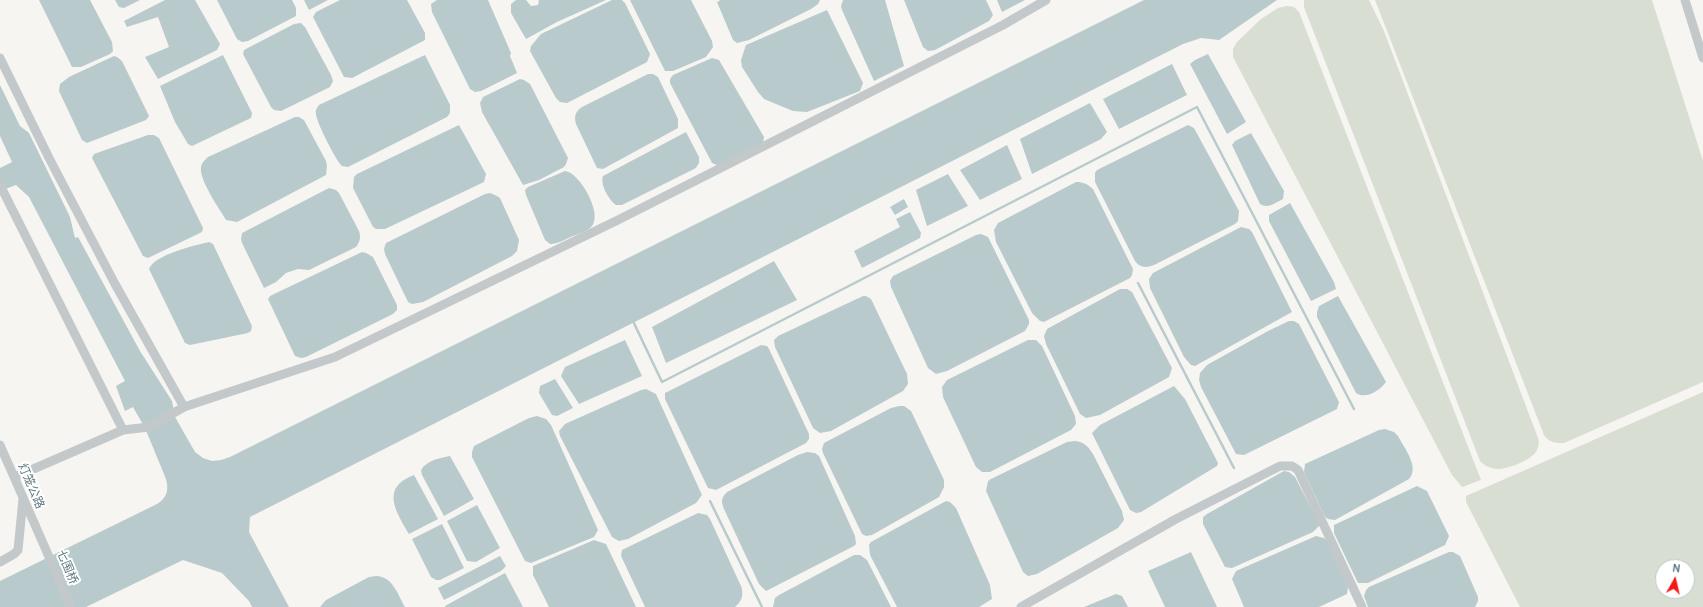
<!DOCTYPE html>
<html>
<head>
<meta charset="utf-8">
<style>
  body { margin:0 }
  #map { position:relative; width:1703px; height:607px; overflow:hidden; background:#f6f5f2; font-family:Cabin,sans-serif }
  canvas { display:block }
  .north { position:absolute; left:1655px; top:559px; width:40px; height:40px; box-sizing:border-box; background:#fff; border:1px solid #bfc9cc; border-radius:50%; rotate:8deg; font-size:11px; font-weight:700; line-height:16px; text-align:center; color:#5e7880 }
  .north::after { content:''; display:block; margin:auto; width:14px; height:18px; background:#f51913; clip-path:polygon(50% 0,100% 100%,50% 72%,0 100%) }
</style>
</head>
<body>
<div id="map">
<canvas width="1703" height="607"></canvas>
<div class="north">N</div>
</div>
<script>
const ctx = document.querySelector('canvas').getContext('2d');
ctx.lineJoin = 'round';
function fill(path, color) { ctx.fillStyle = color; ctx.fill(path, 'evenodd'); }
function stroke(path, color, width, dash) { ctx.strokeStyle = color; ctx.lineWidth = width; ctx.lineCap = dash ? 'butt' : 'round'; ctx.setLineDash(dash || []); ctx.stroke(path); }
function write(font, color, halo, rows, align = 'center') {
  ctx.font = font + ' Cabin,"Noto Sans SC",sans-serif'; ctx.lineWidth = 4; ctx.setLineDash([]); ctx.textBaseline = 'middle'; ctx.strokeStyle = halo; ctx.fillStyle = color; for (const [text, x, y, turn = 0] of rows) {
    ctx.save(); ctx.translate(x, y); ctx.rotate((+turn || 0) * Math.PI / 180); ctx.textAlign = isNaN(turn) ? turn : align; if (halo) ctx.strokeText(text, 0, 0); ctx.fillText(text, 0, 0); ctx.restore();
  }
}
fill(new Path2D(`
  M1304,0h65l15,31 154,407c1,4 1,8 -1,12 -4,10 -31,20 -41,19 -7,-1 -12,-4 -16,-8l-176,-454z
  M1375,0h277l51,161v221l-139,61c-9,0 -14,0 -20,-8z
  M1287,6l7,1 5,5 182,468 -19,7 -10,-12 -219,-418v-8l4,-7 24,-23 17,-11z
  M1703,392v215h-183l-54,-105v-6zM1663,567h24v24h-24z`), '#d9ded2');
fill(new Path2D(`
  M39,0h51l22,42 1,9 -3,3 -29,13h-9z
  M115,0h25l-16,8 -5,-1z
  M165,0h30l25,44 -3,6 -59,29 -13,-22 24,-10 -11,-30 -31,10 -3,-6z
  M217,0h75l4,8v8l-48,25 -6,1 -5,-3z
  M304,0h24l-19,10z
  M340,0h67l18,33v7l-73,38 -8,-1 -31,-60 3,-5z
  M437,0h51l23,53 -1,3 7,17 -36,18 -6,1 -5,-3 -38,-77 -1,-8z
  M516,0h10l5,6 7,-1 1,-5h67l-49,22 -31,17 -15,-26v-9z
  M612,0h10l3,3 25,51 -3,8 -80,41 -7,-1 -4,-4 -26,-47 1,-5 10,-12z
  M630,0h61l21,41 1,6 -7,10 -33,14h-8z
  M721,0h99l-2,4 -7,5 -62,31 -12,3 -4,-3 -16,-38z
  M843,0h42l19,66 -30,15 -32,-71 -1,-4z
  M904,0h82l7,15 -4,6 -54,29 -7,1 -5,-4z
  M997,0h28l-23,12z
  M1144,0h133l-58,40 -18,-2 -18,6 -933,473 -1,15 40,75h-37l-3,-6 -27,-28 -39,-13 -97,47h-86v-26l157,-77c10,-6 12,-14 9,-25l-21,-51 -12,-21 -8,4 -9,-25 9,-5 -96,-184 -13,-12 -16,6v-23l12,-6 -12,-26v-51l20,41 9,7 41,84 5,21 3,-1 62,114 32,50 3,16 20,35 8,6 9,3 9,-1 9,-3z
  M827,10l36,73 -3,8 -53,21 -14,-1 -29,-12 -6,-7 -16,-25 -1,-7 5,-15z
  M301,23l4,4 26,48 2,6 -3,6 -49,24 -7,-1 -3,-3 -28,-53 1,-4 50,-26z
  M1208,54l38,68 -19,12 -37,-70 5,-4z
  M223,55l29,58 -1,5 -59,28 -4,-2 -13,-22 -15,-36z
  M425,55l25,50v8l-3,4 -99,50 -6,-1c-6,-5 -26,-45 -26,-52 -1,-4 1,-6 3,-9z
  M114,56l3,1 5,4 27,55 -3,4 -59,23 -5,-3 -23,-49 1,-7 9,-7z
  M712,58l7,2 45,77 -1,6 -44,23 -7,-3 -42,-80v-4l3,-4z
  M1172,64l15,31 -68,34 -16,-30z
  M648,74h5l5,3 20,42v9l-75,41 -6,-1 -21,-44c-2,-8 -1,-12 6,-17z
  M520,79l4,1 6,4 38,74 -2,6 -2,3 -25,13 -16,5 -41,-73 -2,-9 3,-6z
  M1090,103l17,29 -6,7 -69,35 -12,-35z
  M295,117h4l5,3 22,41 1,5 -1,9 -89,47 -11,-2c-7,-12 -27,-40 -25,-53 1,-5 4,-7 7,-10z
  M459,125l27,49 -2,8 -99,47h-9l-3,-2 -20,-39 1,-11 3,-3z
  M1188,125l6,3 45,83 -1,10 -3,3 -81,41c-8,3 -14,3 -19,-4l-40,-79v-9l2,-3z
  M686,132l13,25v6l-3,5 -74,37h-6c-7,-5 -16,-20 -13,-29z
  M1251,133l33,58 -1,8c-8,4 -15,10 -23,5l-28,-59 3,-4z
  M148,135h6l5,3 44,90 -1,4 -54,26 -5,-2 -51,-98 2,-4z
  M1007,145l15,34 -42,21 -20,-30z
  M565,171c14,1 38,42 27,55 -4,5 -13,8 -19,10 -7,3 -15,8 -23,8l-5,-4 -19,-45 -1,-5 3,-3z
  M948,174l20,32 -41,20 -11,-36z
  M1076,182c8,0 11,2 17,7l40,80 -1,6 -2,3 -86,44 -4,-1 -8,-8 -36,-71 -2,-12 4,-7z
  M329,188l7,2 3,3 20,38c2,7 1,10 -3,16l-47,23 -11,-1 -12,4 -10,9 -12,6 -22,-45 -1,-4 1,-6z
  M490,193l7,3 3,2 19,42 -2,11 -5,5 -89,46 -11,2 -4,-2 -23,-48 -1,-5 2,-6 99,-49z
  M904,199l4,8 -13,8 -5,-8z
  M1290,203l44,79 2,7 -25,12 -42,-80v-6z
  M910,212l11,21 -1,5 -58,30 -8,-17 46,-24 -4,-8z
  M1241,227l8,2 3,3 40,80 -97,54 -4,-1 -7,-8 -34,-69 -1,-9 4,-6z
  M981,234l7,3 2,4 39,79v4l-4,7 -78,40 -11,3 -8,-6 -37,-81 -1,-6 3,-5 83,-41z
  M209,242l4,2 39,82 -1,5 -3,2 -58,12 -5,-2 -36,-74c5,-14 46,-24 60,-27z
  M362,252l4,1 7,4 24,48v5l-4,4 -87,43 -5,1 -6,-2 -27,-57 2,-3z
  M774,261l23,39 -131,63 -14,-36z
  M1120,289h7l5,3 40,76 -3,9 -69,38 -14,3 -6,-4 -34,-70 -2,-8 3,-7z
  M863,296h3l5,3 36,75 1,10 -5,7 -72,40 -11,2 -7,-5 -38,-81 -1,-7 4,-4z
  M1338,296l48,86c-6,8 -20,18 -30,11l-39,-76v-5l2,-6z
  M1289,321h5l5,3 40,78 -2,7 -93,46 -8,-1 -35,-67 -2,-7 1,-7 7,-8 61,-34z
  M625,340l17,36 -63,28 -18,-28 4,-9z
  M1028,340h8l6,6 33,70 1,8 -5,6 -81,42h-8l-6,-5 -33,-70 -1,-10 5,-7z
  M761,345l6,1 2,3 40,85v5l-3,4 -90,47 -8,-2 -43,-89v-6z
  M555,379l18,29 -16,8 -5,-1 -13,-22 1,-7z
  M1174,386l11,13 33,64 -1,3 -76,46 -5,1 -6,-3 -38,-77 8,-8z
  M646,389l10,5 46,101 -6,8 -68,36 -9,2 -7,-4 -52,-101 -1,-5 6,-7 76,-34z
  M899,406h5l7,5 33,69v7l-5,10 -67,38 -6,1 -4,-2 -39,-81 -1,-4 2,-6 67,-35z
  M537,416l9,3 5,6 47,105 -4,7 -63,26 -6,-2 -53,-104v-5l2,-6 55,-28z
  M1385,429l9,3 4,4c6,12 22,31 11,43l-74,41 -7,-1 -3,-2 -21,-45 1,-8 74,-34z
  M1075,441c9,1 13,5 18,13l29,57 2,9 -6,8 -81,46 -9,2 -5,-4 -37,-81 2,-10 3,-2 76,-37z
  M807,452l8,1 4,3 36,80 1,8 -2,2 -88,45 -7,-7 -35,-75c-3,-8 -3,-11 3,-17l71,-37z
  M450,456l24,43 -30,17 -22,-41 -1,-5c6,-10 19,-12 29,-14z
  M1284,471l5,1 6,5 25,48 -7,7 -81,36 -7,-1 -22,-43v-7l4,-3z
  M414,475l24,44 -29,15c-13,-23 -29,-46 5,-59z
  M1417,486l10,5 22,45 -4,9 -77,38h-10l-24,-50v-8z
  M946,501l4,1 6,6 34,77 2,14 -13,8h-82l-27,-52 -1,-10 2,-3z
  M477,505l23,43 -24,14 -9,-1 -20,-40z
  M698,513l9,2 3,4 31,67c3,9 1,15 -6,21h-90l-24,-51 1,-6z
  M442,524l22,44 -24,12h-4l-5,-3 -19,-38z
  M1316,536l8,2 3,3 21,46 -1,7 -28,13h-75l-12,-28 4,-8z
  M594,540l12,4 30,63h-87l-16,-32v-9z
  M1191,552l26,55h-52l-17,-36z
  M1449,552h4l7,4 18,41v4l-3,6h-107l-4,-11 2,-6 3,-3z
  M854,555h6l7,5 24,47h-118l2,-9 4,-3z
  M500,556l6,10 -5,5 -57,29 -6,-12z
  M505,573l18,34h-78v-1z
  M376,576c17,1 21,17 29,31h-85l6,-7 43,-23z
  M1116,594l6,2 6,11h-44z`), '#b8cacb');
stroke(new Path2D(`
  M1138,283l96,185
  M632,319l30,63 535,-275 157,302
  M710,501l52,106`), '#b8cacb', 2.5);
stroke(new Path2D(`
  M1685,0l18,58
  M0,58l49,100 66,126 69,123
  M0,185l123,245
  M0,445l71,162
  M15,477l108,-47 26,-3 35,-20 151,-50 281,-136 387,-196 43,-25
  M0,562l14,-8 4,-4 5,-51
  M1021,607l155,-88 104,-53h12l6,4 64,137`), '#c3c9cb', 9);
write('12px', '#5e7880', '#fff', [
  ["灯笼公路",31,486,67],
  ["七围桥",67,567,67]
]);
</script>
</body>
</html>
